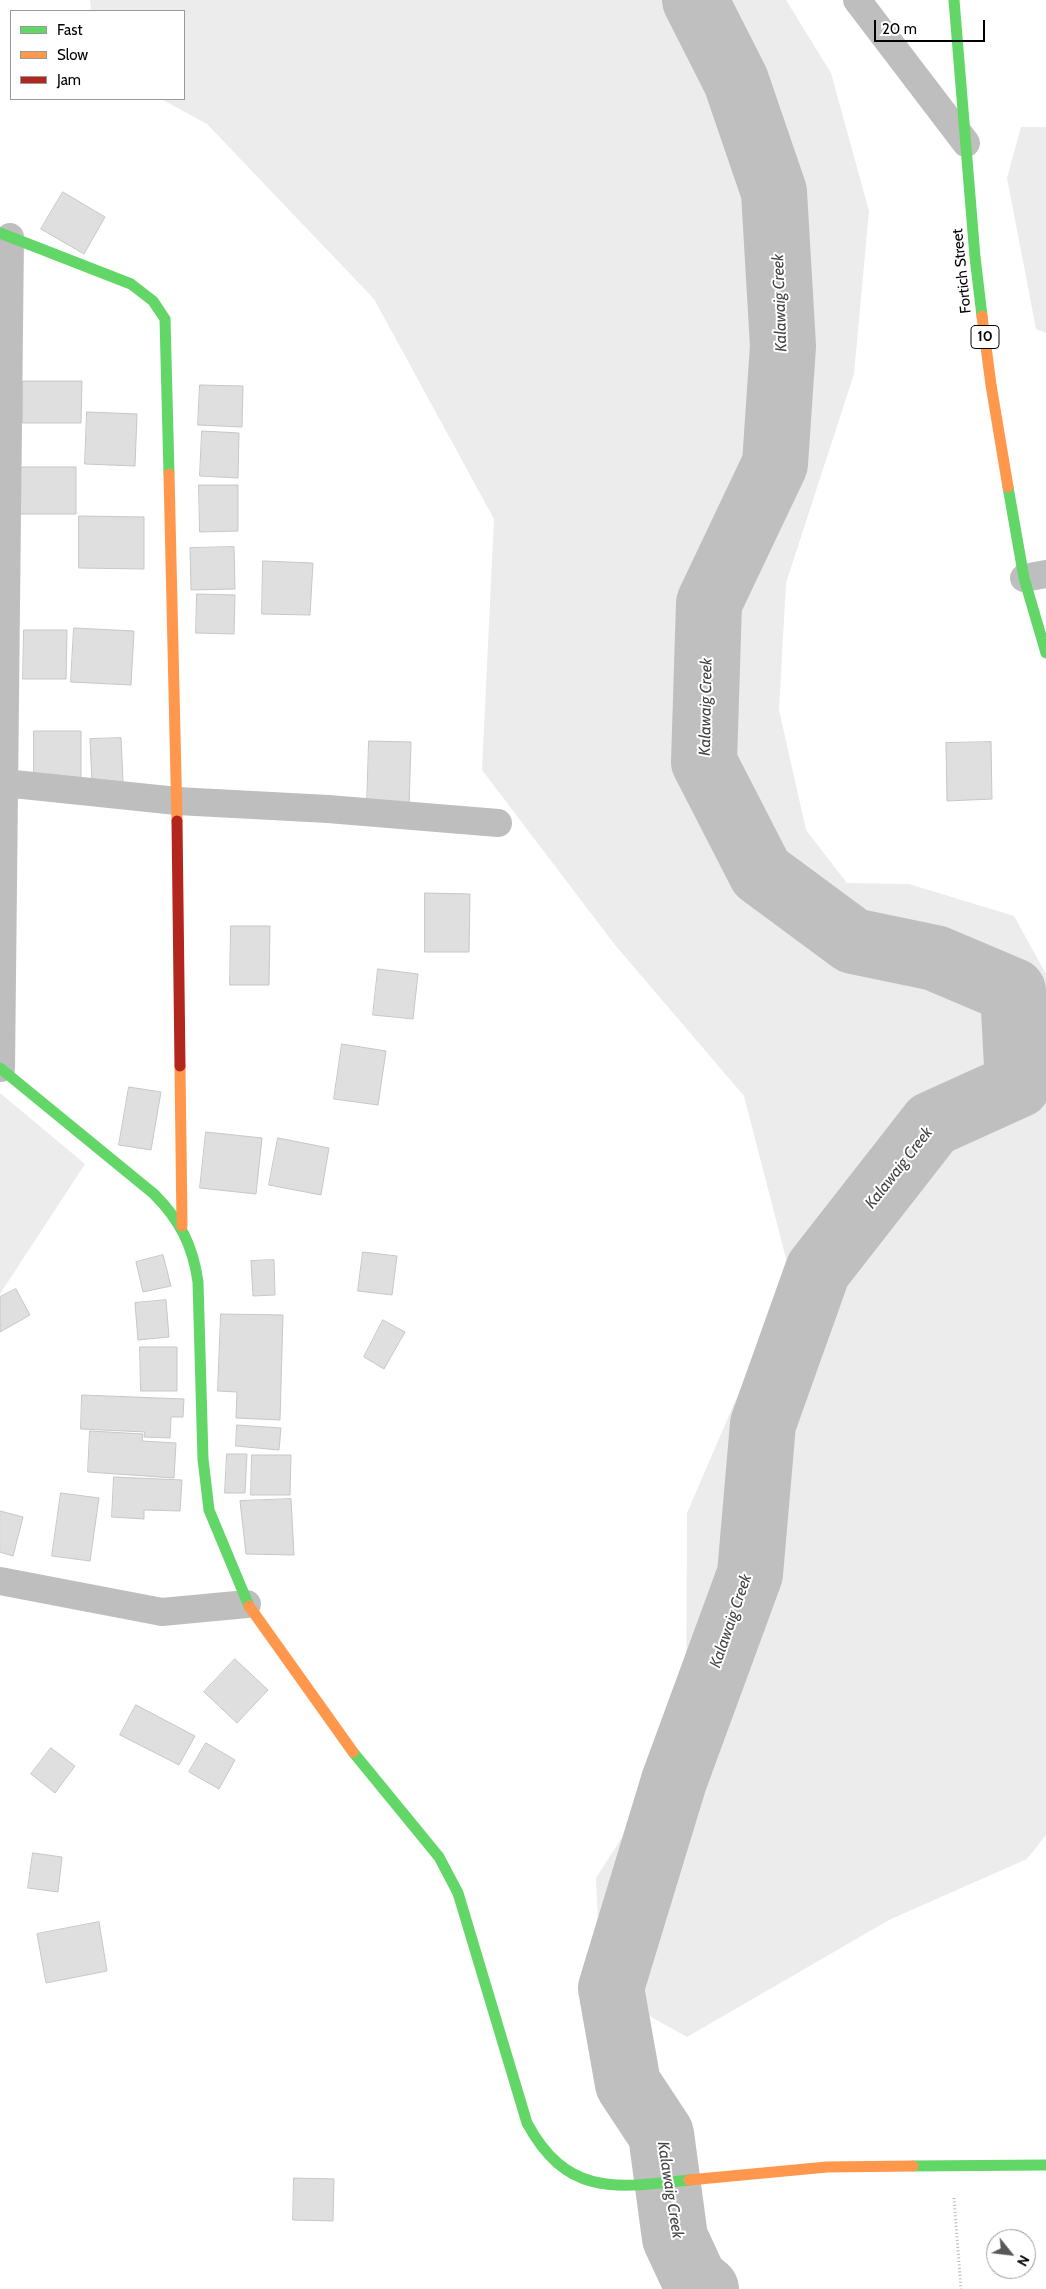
<!DOCTYPE html>
<html>
<head>
<meta charset="utf-8">
<style>
  body { margin:0 }
  #map { position:relative; width:1046px; height:2289px; overflow:hidden; background:#fff; font-family:Cabin,sans-serif }
  canvas { display:block }
  .legend { position:absolute; left:10px; top:10px; width:175px; height:90px; box-sizing:border-box; background:#fff; border:1px solid #999; margin:0; padding:6px 9px; list-style:none; font-size:15px; color:#000 }
  .legend li { display:flex; align-items:center; gap:10px; height:25px }
  .legend b { width:25px; border:1px solid #999 }
  .north { position:absolute; left:986px; top:2229px; width:50px; height:50px; box-sizing:border-box; background:#fff; border:1px solid #999; border-radius:50%; rotate:119deg; font-size:14px; font-weight:700; line-height:20px; text-align:center; color:#000 }
  .north::after { content:''; display:block; margin:auto; width:18px; height:22px; background:#595959; clip-path:polygon(50% 0,100% 100%,50% 72%,0 100%) }
  .scale { position:absolute; left:874px; top:20px; width:111px; height:22px; box-sizing:border-box; border:2px solid #000; border-top:0; padding-left:6px; font-size:15px; line-height:18px; white-space:nowrap; color:#000; -webkit-text-stroke:4px #fff; paint-order:stroke }
</style>
</head>
<body>
<div id="map">
<canvas width="1046" height="2289"></canvas>
<ul class="legend">
<li><b style="height:6px;background:#63d668"></b>Fast</li>
<li><b style="height:6px;background:#ff974d"></b>Slow</li>
<li><b style="height:6px;background:#b3261e"></b>Jam</li>
</ul>
<div class="north">N</div>
<div class="scale">20 m</div>
</div>
<script>
const ctx = document.querySelector('canvas').getContext('2d');
ctx.lineJoin = 'round';
function fill(path, color) { ctx.fillStyle = color; ctx.fill(path, 'evenodd'); }
function stroke(path, color, width, dash) { ctx.strokeStyle = color; ctx.lineWidth = width; ctx.lineCap = dash ? 'butt' : 'round'; ctx.setLineDash(dash || []); ctx.stroke(path); }
function write(font, color, halo, rows, align = 'center') {
  ctx.font = font + ' Cabin,sans-serif'; ctx.lineWidth = 4; ctx.setLineDash([]); ctx.textBaseline = 'middle'; ctx.strokeStyle = halo; ctx.fillStyle = color; for (const [text, x, y, turn = 0] of rows) {
    ctx.save(); ctx.translate(x, y); ctx.rotate((+turn || 0) * Math.PI / 180); ctx.textAlign = isNaN(turn) ? turn : align; if (halo) ctx.strokeText(text, 0, 0); ctx.fillText(text, 0, 0); ctx.restore();
  }
}
fill(new Path2D(`
  M90,0h696l45,73 38,138 -15,163 -68,209 -7,127 27,120 41,53 62,1 105,32 32,58v861l-19,24 -138,61 -202,117 -86,-48 -5,-111 90,-141 1,-224 103,-239 -46,-178 -129,-151 -133,-175 12,-251 -120,-220 -167,-175 -46,-25h23v-88h-93z
  M1021,127h25v206l-10,-4 -29,-151z
  M0,1093l85,71 -85,130z`), '#ececec');
stroke(new Path2D(`
  M695,0l41,81 38,111 9,154 -8,118 -66,139 -5,159 57,111 92,68 82,17 78,33 5,94 -86,39 -114,146 -55,154 -13,150 -76,207 -63,207 17,96 33,50 14,104 19,41 12,10`), '#bfbfbf', 66);
const building = new Path2D(`
  M63,192l42,25 -21,37 -43,-25z
  M23,381h59l-1,42h-58z
  M200,385l43,1 -1,41 -44,-2z
  M87,412l50,2 -2,52 -50,-2z
  M202,431l37,2 -1,45 -38,-2z
  M15,467h61v47h-62z
  M199,485h39v46l-38,1z
  M79,516l65,1v52l-65,-1z
  M234,547l1,42 -44,1 -1,-42z
  M263,561l50,2 -3,52 -48,-1z
  M197,594l38,1 -1,39 -38,-1z
  M74,628l60,3 -3,54 -60,-3z
  M24,630h43l-1,49h-43z
  M34,731h47v48h-47z
  M121,738l2,44 -31,1 -2,-44z
  M369,741l42,1 -2,66 -42,-1z
  M991,742l1,57 -45,2 -1,-58z
  M425,893l45,1 -1,58h-44z
  M231,926h39l-1,59h-39z
  M378,969l40,5 -5,45 -40,-4z
  M342,1044l44,7 -8,54 -44,-6z
  M129,1087l32,5 -10,58 -32,-5z
  M206,1132l56,6 -6,56 -56,-6z
  M278,1138l51,10 -8,47 -52,-10z
  M363,1252l34,4 -5,39 -34,-4z
  M163,1255l8,31 -28,6 -7,-30z
  M274,1260l1,35 -22,1 -2,-35z
  M16,1289l14,26 -30,17v-35z
  M166,1300l3,37 -31,3 -3,-37z
  M221,1314l62,1 -3,105 -44,-2 1,-26 -19,-1z
  M383,1320l22,12 -21,37 -20,-12z
  M140,1347h37v44h-36z
  M82,1395l102,4 -1,18h-12l-1,21 -26,-1 1,-5 -64,-3z
  M237,1425l44,3 -2,22 -43,-4z
  M90,1431l53,3 -1,7 34,2 -2,35 -86,-6z
  M227,1454h20l-2,39h-20z
  M252,1455h39l-1,40h-39z
  M114,1477l68,3 -2,31 -36,-1v9l-32,-2z
  M61,1493l38,5 -9,63 -38,-5z
  M291,1499l3,56 -48,-1 -6,-53z
  M0,1511l23,6 -10,39 -13,-4z
  M235,1659l33,31 -31,33 -33,-31z
  M136,1705l59,31 -16,29 -59,-30z
  M206,1743l29,17 -16,29 -30,-17z
  M51,1748l24,18 -20,27 -24,-19z
  M33,1853l29,4 -4,35 -30,-4z
  M99,1922l8,49 -61,12 -9,-49z
  M294,2178l40,1 -1,42 -40,-1z`);
fill(building, '#dfdfdf');
stroke(building, '#c7c7c7', 1);
stroke(new Path2D(`
  M954,2198l7,91`), '#b9b9b9', 3, [1, 2.5]);
stroke(new Path2D(`
  M857,0l109,143
  M1024,578l22,-4
  M4,783l173,18 151,8 170,14
  M1,1068l9,-831
  M0,1581l162,31 85,-8`), '#bebebe', 28);
stroke(new Path2D(`
  M954,0l21,257 7,59
  M0,233l131,51 22,17 12,18 4,155
  M1008,487l16,91 22,75
  M0,1068l154,126c26,26 39,52 44,88l5,177 6,51 40,96
  M353,1752l86,105 19,36 69,230c40,74 89,65 162,57
  M913,2166l133,-1`), '#63d668', 11);
stroke(new Path2D(`
  M982,316l9,69 17,102
  M169,474l8,347
  M180,1066l2,160
  M249,1606l104,146
  M689,2180l138,-13 86,-1`), '#ff974d', 11);
stroke(new Path2D(`
  M177,821l3,245`), '#b3261e', 11);
for (const [x, y, w] of [
  [985,337,28]
]) { const box = new Path2D(); box.roundRect(x - w / 2, y - 11.5, w, 23, 4); ctx.fillStyle = '#fff'; ctx.fill(box); stroke(box, '#000', 1); }
write('bold 14px', '#000', null, [
  ["10",985,337]
]);
write('15px', '#000', '#fff', [
  ["Fortich Street",962,271,-96]
]);
write('italic 16px', '#444', '#fff', [
  ["Kalawaig Creek",780,303,-92],
  ["Kalawaig Creek",706,707,-89],
  ["Kalawaig Creek",899,1168,-52],
  ["Kalawaig Creek",731,1621,-71],
  ["Kalawaig Creek",670,2190,81]
]);
</script>
</body>
</html>
